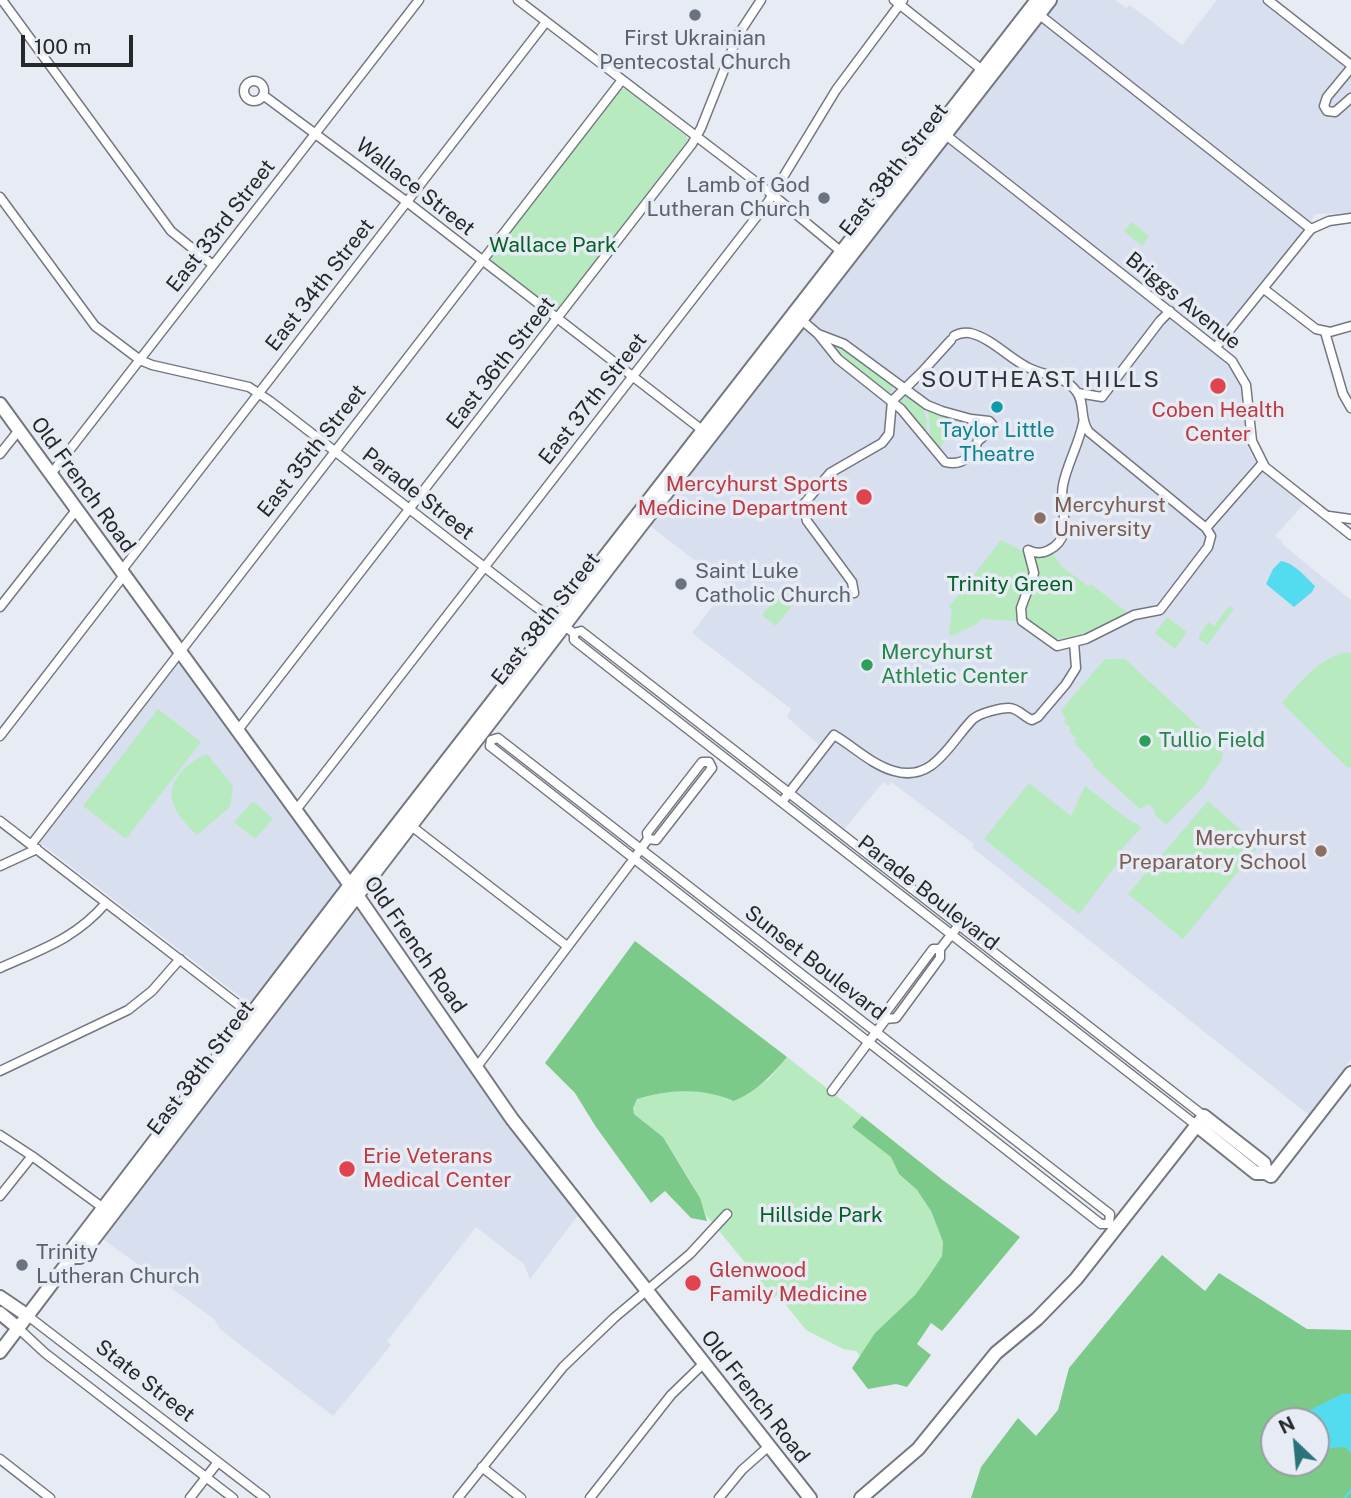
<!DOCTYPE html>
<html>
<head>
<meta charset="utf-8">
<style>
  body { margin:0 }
  #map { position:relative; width:1351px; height:1498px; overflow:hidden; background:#e7ebf4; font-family:"Public Sans",sans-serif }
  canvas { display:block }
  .north { position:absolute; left:1260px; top:1407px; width:70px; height:70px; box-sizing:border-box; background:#e7ebf4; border:2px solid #999da3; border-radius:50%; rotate:334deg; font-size:19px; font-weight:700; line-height:28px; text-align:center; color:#25272a }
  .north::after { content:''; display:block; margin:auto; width:24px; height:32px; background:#2a737b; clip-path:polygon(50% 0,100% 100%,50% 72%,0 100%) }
  .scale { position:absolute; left:21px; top:35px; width:112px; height:32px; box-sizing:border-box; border:4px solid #25272a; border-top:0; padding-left:9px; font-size:21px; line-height:24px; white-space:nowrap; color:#25272a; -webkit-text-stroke:5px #e7ebf4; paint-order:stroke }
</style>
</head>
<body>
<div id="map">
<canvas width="1351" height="1498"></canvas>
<div class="north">N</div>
<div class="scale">100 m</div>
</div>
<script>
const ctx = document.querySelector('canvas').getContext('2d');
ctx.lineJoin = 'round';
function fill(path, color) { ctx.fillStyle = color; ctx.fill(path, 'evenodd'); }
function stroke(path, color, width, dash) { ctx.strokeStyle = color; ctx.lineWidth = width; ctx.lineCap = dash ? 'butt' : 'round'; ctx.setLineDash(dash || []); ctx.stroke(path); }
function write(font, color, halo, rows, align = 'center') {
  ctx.font = font + ' "Public Sans",sans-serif'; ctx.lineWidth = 7; ctx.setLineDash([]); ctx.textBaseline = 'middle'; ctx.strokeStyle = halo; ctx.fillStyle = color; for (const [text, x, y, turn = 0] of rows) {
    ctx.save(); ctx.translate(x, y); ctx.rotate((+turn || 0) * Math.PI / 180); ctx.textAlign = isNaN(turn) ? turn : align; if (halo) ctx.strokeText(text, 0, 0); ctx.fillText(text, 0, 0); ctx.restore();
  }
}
fill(new Path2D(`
  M1057,0h58l11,8 4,-3 52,40 35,-45h45l89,70v143l-35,1 -106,136 19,16 10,14 5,14 2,46 6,17 11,12 41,35 -29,32 8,6 -1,2 69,56v459l-42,56 -337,-268 2,-3 -83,-62 -3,4 -5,-4 -41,50 -64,-51 13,1 28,-37 -32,-28 4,-8 -99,-76 36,-47 -79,-61z
  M178,663h3l163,222 -93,120 -212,-163z
  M356,907l4,1 131,193 87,114 -48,64 -6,-15 -48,-37 -89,114 4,4 -58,71 -113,-87 -6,-10 -114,-82z`), '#d8dfef');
fill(new Path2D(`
  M620,89h6l60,47 2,4 -126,164 -4,5h-5l-62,-48 1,-5z
  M1132,222l17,14 -7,10 -18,-15z
  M842,346l50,38v8l-5,1 -52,-41 1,-3z
  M905,396l17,9 5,16 -1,12 -23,-26 -2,-6z
  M927,408l30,11 -19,33c-12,-18 -6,-23 -11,-44z
  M960,420c8,4 13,8 16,16l-6,13 -4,-13 -9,-11z
  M1001,540l33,17 18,-4 10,14 26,19 4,-1 36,28c-34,21 -69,44 -101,6l-12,2 -33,-2 -7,6 -24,11 -2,-3 3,-24 -3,-2z
  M779,594l12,8 -2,3 2,2 -15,19 -14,-11z
  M1229,606l5,3 -27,36 -8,-6v-3l9,-14 6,4z
  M1167,617l20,15 -12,17 -20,-16z
  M1347,652l4,1v114h-4l-65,-64c17,-20 38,-46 65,-51z
  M1105,659h20l91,84 2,6 5,4c-1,14 -13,17 -16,30l-41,42 -11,-10 -1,-6 -5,-5 -9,5 -47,-43 1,-2 -20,-22 3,-3 -8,-8 2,-3 -7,-6 2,-3 -5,-9z
  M158,709l43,33 -75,97 -43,-33z
  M207,754l26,32 -3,21 -33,28c-10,-10 -23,-22 -25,-36 -4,-20 19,-39 35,-45z
  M1029,783l42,33 14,-30 44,34 10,5 2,3 -22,24 4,4 -44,58 -95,-75z
  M253,801l20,18 -18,20 -21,-17z
  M1208,801l51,45 -76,93 -55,-45z
  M787,1057l75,59 -10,11 40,30 7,17 18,16 14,21 12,31 -1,14 -12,20 -15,19 -40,38 -14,24 -5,-6 -13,-2 -37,-19 -28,-35 -4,3 -68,-83 -15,-33 -28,-45 -29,-23 -1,-6 4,-9c33,-10 65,-11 98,2l34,-22z`), '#b7ebbf');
fill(new Path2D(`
  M635,941l152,116c-15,18 -30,34 -53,44 -32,-13 -64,-12 -97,-2l-4,9 1,6 29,23 37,61 7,23 -16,-3 -26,-27 -14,12 -55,-76 -21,-34 -30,-30z
  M862,1116l82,65 76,56 -78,94 -11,-8 -14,21 14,11 -24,32 -11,-3 -28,5 -16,-21 23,-35 40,-38 14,-19 13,-20 1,-14 -12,-31 -14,-21 -18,-16 -8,-17 -39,-30z
  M1162,1255l43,36 14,-18 88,56 44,1v168h-380l10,-31 37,-49 18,18 22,-26 11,-42zM1274,1421h42v42h-42z`), '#7cca8a');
fill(new Path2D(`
  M1281,561c13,2 24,15 34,25l-3,6 -18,15 -28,-23 7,-15z
  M1344,1393l7,1v59l-6,-6 -25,2 -4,-3v-25h-22v-3z`), '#53dcf0');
stroke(new Path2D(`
  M1345,1498l6,-8`), '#53dcf0', 2.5);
const street = new Path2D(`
  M2,0l161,220 8,11 42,34
  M518,0l255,195 71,59
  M894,0l92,73
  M1268,0l83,65
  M1036,12l275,217
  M1351,68l-24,29 -3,9 3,5 8,1 16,-14
  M244 91a10 10 0 1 1 20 0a10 10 0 1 1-20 0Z
  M263,95l144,107 299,231
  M942,132l290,229 14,24 6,56 13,26 86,68
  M0,197l95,129 45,34 12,5 97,22 21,14 266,206 38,26v7l52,41 570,444
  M1264,289l52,40 14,3 21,-6
  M798,317l20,17 20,25 63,50 44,53c19,5 32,-9 34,-28l-8,-15 -29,-8 -15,-6 -83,-61 -26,-10
  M1325,332l18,62 8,14
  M954,336c5,-3 10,-4 16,-3 21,5 39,25 57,34 17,9 37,8 49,24 10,12 3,29 13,41l117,96 5,8 -3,11 -48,63 -26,5 -48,24 -29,7 -35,-25 -1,-13 13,-35 -6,-23c8,4 14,4 21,0 27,-13 9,-43 14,-65 4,-21 16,-41 20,-62
  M1216,347l95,-118 18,-8 22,-3
  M1078,393l24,4 58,-76 10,-10
  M971,419l18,2 3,3 -1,6 -13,11
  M0,454l19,-24
  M51,474l368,-474
  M1329,516l22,3
  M1206,528l57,-65
  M122,570l424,-548
  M854,593l-2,-11 -45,-61 -4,-16 27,-32 52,-30 7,-9 3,-33 30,-29 29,-32
  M0,607l77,-98
  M574,633l7,-2 623,485
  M238,730l454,-586 9,-16 37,-93 23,-35
  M0,736l125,-162
  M498,738l612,476 -1,10h-8l-611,-478 1,-6z
  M785,798l49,-63c19,11 38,30 60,36 40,12 56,-29 79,-52 7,-6 27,-11 36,-11 9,0 15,9 23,12l6,-3 28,-33 10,-16 -2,-26
  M296,810l472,-608 68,-112 67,-90
  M0,821l253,195
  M410,825l157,121
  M31,845l591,-765
  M0,866l37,-17
  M933,949h7v9l-44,60 -10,1v-7z
  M940,949l19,-24
  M0,968c42,-19 75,-29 106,-65
  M476,1068l154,-204 18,-25 -1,-6 55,-71h7l3,6 -56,72 -8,-1
  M0,1071l128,-61 24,-19 28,-32
  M832,1091l54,-72
  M0,1135l32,21 74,54
  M0,1196l32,-40
  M28,1316l237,182
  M18,1328l27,25 188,145
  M0,1459l50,39
  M482,1467l39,31
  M190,1498l28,-36
  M458,1498l105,-131 51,-49 76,-64 37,-40
  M590,1498l81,-103 33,-32
  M719,1498l23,-28 27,-24`);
const secondary = new Path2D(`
  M1037,0l-687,885 -278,364v8h8l560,-730 410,-527
  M1196,1125l60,48h10
  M0,1297l28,19
  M0,1313l18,15
  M0,1352l72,-95
  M861,1498l57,-49 78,-96 41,-34 39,-40 128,-163 60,47 2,10 5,3 80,-103`);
const primary = new Path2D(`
  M0,404l350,481 162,234 298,379`);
stroke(street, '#74777f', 11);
stroke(secondary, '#74777f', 16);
stroke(primary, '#74777f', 16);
stroke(street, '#fff', 8);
stroke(secondary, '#fff', 12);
stroke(primary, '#fff', 12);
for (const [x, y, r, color] of [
  [695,15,7,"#6b7280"],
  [824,198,7,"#6b7280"],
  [1218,386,9,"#e0444e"],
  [997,407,7,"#0f9aa8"],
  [864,497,9,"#e0444e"],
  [1040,518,7,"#8d6e63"],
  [681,584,7,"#6b7280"],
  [867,665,7,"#2e9e5b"],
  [1145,741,7,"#2e9e5b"],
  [1321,851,7,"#8d6e63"],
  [347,1169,9,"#e0444e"],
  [22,1265,7,"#6b7280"],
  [693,1283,9,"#e0444e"]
]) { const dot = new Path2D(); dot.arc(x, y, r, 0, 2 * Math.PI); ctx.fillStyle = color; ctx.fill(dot); stroke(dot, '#e7ebf4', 2.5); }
write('21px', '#5b616d', '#e7ebf4', [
  ["First Ukrainian",695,39,"center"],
  ["Pentecostal Church",695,63,"center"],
  ["Lamb of God",810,186,"right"],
  ["Lutheran Church",810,210,"right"],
  ["Saint Luke",695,572],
  ["Catholic Church",695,596],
  ["Trinity",36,1253],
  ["Lutheran Church",36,1277]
], 'left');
write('21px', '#25272a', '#e7ebf4', [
  ["East 38th Street",894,170,-52],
  ["Wallace Street",415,187,38],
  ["East 33rd Street",221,226,-52],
  ["East 34th Street",320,285,-52],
  ["Briggs Avenue",1183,301,39],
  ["East 36th Street",501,363,-52],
  ["East 37th Street",593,399,-52],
  ["East 35th Street",312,451,-52],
  ["Old French Road",83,485,54],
  ["Parade Street",418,494,38],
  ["East 38th Street",546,619,-52],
  ["Parade Boulevard",928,893,38],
  ["Old French Road",415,945,55],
  ["Sunset Boulevard",815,963,38],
  ["East 38th Street",201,1068,-53],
  ["State Street",145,1381,38],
  ["Old French Road",755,1397,52]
]);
write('21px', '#056128', '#e7ebf4', [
  ["Wallace Park",553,246],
  ["Trinity Green",1010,585],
  ["Hillside Park",821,1216]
]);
write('21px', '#be3a42', '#e7ebf4', [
  ["Coben Health",1218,411,"center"],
  ["Center",1218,435,"center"],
  ["Mercyhurst Sports",848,485,"right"],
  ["Medicine Department",848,509,"right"],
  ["Erie Veterans",363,1157],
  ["Medical Center",363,1181],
  ["Glenwood",709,1271],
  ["Family Medicine",709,1295]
], 'left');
write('21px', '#0d838f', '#e7ebf4', [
  ["Taylor Little",997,431],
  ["Theatre",997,455]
]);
write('21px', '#785e54', '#e7ebf4', [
  ["Mercyhurst",1054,506],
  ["University",1054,530],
  ["Mercyhurst",1307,839,"right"],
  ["Preparatory School",1307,863,"right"]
], 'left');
write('21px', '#27864d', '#e7ebf4', [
  ["Mercyhurst",881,653],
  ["Athletic Center",881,677],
  ["Tullio Field",1159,741]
], 'left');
ctx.letterSpacing = '2px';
write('23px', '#303339', '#e7ebf4', [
  ["SOUTHEAST HILLS",1041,380]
]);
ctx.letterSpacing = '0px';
</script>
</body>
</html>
